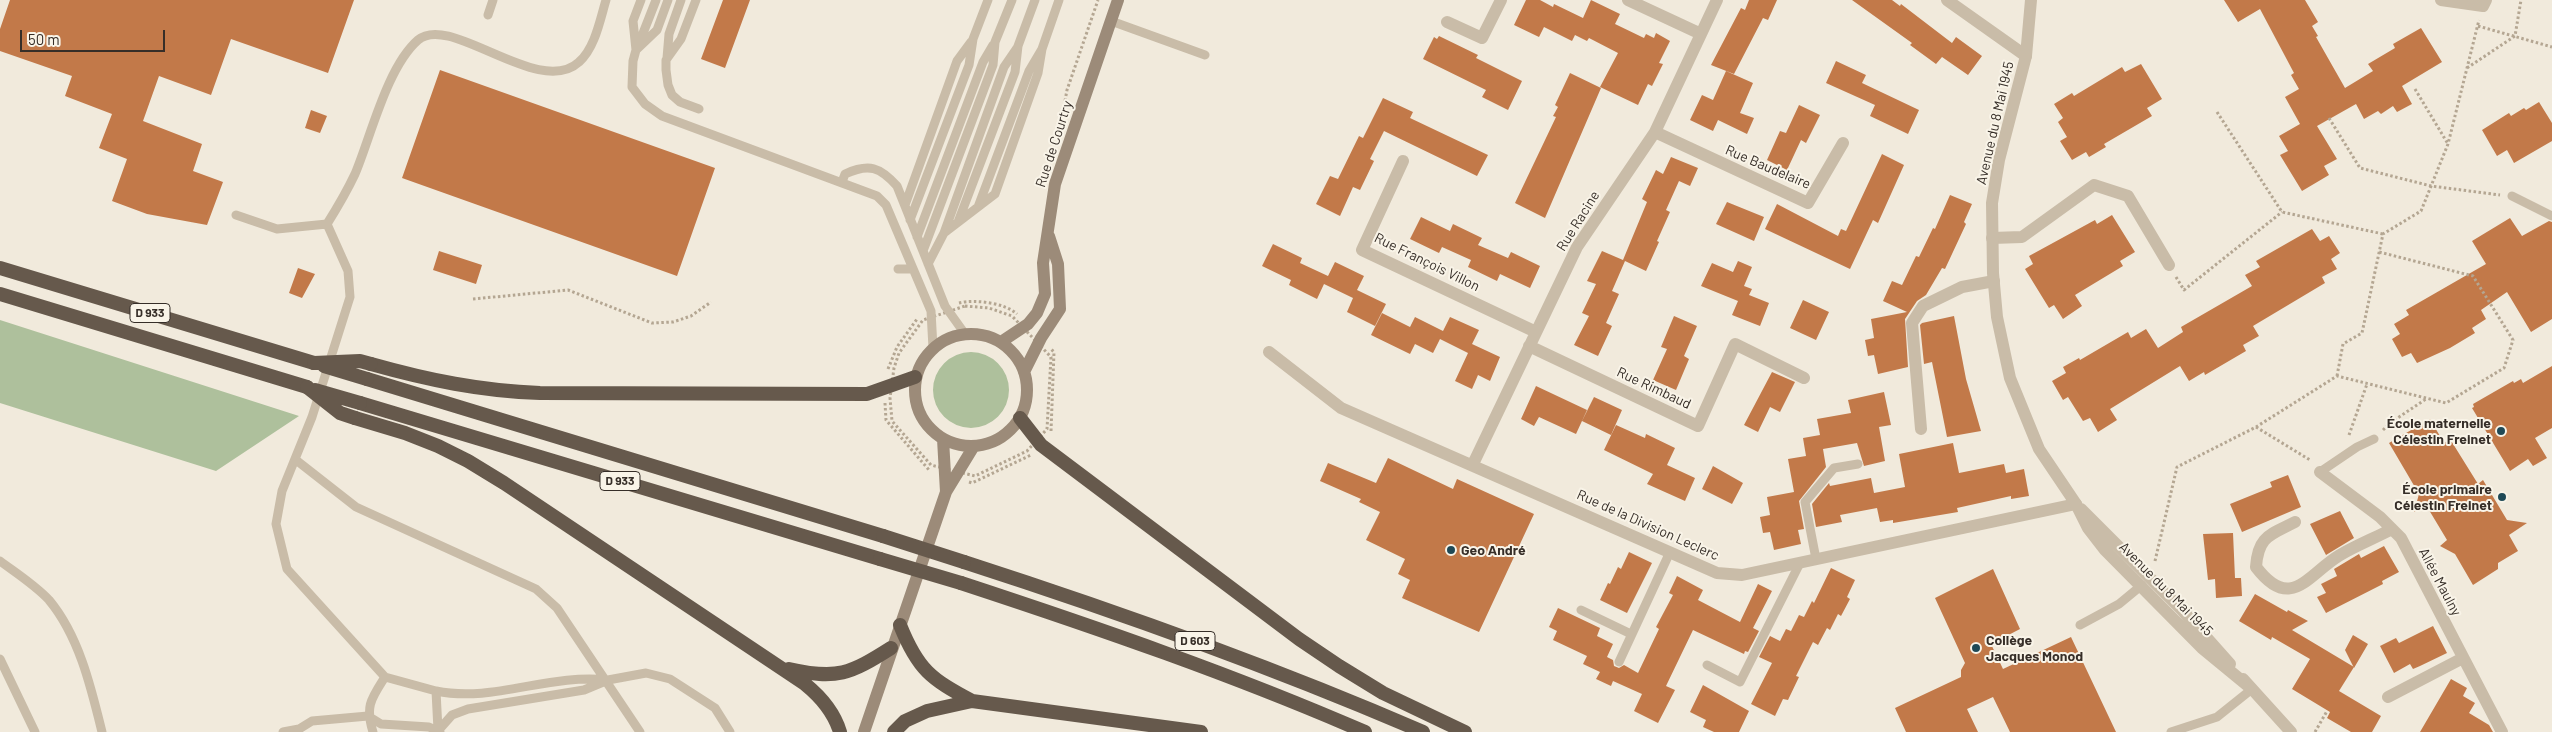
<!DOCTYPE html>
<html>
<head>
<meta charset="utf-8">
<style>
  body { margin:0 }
  #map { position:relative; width:2552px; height:732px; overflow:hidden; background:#f1eadc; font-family:Barlow,sans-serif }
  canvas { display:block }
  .scale { position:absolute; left:20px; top:30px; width:145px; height:22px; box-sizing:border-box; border:2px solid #362e28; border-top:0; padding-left:6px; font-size:15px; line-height:18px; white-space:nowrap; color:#362e28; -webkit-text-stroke:4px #f9f4e8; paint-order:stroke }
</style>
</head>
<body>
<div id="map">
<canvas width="2552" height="732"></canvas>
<div class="scale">50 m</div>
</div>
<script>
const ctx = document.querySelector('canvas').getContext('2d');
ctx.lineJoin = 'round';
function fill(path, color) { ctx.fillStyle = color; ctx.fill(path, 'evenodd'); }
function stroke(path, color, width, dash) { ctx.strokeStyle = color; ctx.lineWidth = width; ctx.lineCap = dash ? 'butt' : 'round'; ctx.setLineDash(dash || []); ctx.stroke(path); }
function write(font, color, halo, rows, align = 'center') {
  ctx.font = font + ' Barlow,sans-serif'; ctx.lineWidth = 4; ctx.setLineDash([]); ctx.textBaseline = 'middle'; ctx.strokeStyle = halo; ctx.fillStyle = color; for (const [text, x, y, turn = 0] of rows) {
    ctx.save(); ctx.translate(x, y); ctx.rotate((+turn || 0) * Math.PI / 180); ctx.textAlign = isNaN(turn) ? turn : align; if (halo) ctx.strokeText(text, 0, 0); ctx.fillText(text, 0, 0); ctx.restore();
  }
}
fill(new Path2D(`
  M0,320l299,96 -83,55 -216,-68z
  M933 390a38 38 0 1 1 76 0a38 38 0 1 1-76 0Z`), '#aec09c');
fill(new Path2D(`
  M10,0h344l-26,73 -97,-34 -20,56 -52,-19 -16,45 59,23 -9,27 30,11 -16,43 -60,-11 -35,-13 15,-42 -28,-11 13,-34 -47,-18 7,-20 -72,-25v-22z
  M723,0h27l-25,68 -24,-9z
  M1526,0h14l13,7 1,-3 29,14 8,-18 29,14 -5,10 29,14 2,-4 8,4 2,-5 14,8 -11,22 4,1 -11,22 -4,-2 -10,21 -38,-18 18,-34 -29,-15 -2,3 -12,-6 -3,6 -28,-14 -5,10 -25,-12z
  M1749,0h28l-9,20 -5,-2 -29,56 -23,-9 30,-57 4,2z
  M1852,0h40l8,6 1,-2 51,39 4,-6 26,19 -14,19 -26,-18 -6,7 -26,-19 2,-2z
  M2224,0h81l13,22 -6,4 6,10 -2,1 29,51 28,-17 -5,-7 27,-16 -2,-4 28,-16 21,34 -40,24 10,18 -15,8 -4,-6 -12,8 -3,-3 -14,8 -8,-15 -39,22 20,33 -13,7 5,9 -27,16 -22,-36 8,-4 -9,-15 21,-12 -15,-27 14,-8 -8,-14 3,-2 -34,-64 -22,13z
  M1439,36l39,19 -2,3 46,23 -14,29 -26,-13 4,-7 -63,-31 11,-22 3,2z
  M1836,61l30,14 -4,8 57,27 -11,24 -38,-18 5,-11 -49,-22z
  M2141,64l21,35 -15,9 5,8 -48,28 2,3 -17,10 -3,-5 -14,8 -12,-19 7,-4 -9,-15 5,-4 -9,-14 18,-11 2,3 48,-29 3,5z
  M440,70l275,98 -38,108 -275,-98z
  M1726,71l27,12 -13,30 14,5 -7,16 -29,-14 -5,11 -23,-11 12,-25 11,5z
  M1570,73l31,15 -56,130 -30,-15 41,-86 -3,-1 5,-9 -3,-2z
  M1383,98l30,14 -3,6 78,37 -11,21 -93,-45 -14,28 4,2 -14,29 -7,-3 -13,29 -24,-12 14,-28 8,3 21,-43 4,2z
  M2539,102l13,21v18l-38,22 -7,-13 -10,6 -15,-26 27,-17 2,3 13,-8 2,2z
  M1799,105l21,10 -14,28 -5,-3 -14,30 -20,-10 13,-29 6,2z
  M311,110l16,6 -7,17 -15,-5z
  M1882,154l22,11 -26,58 -5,-3 -23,49 -85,-40 12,-25 61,32 3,-7 5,2z
  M1671,157l27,11 -8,18 -11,-5 -13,29 4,2 -13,29 2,1 -13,29 -21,-10 -13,30 7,3 -13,29 6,3 -14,30 -24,-11 15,-29 -7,-3 14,-29 -9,-3 15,-30 21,9 24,-58 -5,-3 14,-29 7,4z
  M1950,195l22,9 -8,18 2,2 -21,45 -3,-1 -16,27 -9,6 -12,18 3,48 -30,7 -4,-19 -6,1 -3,-16 9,-2 -3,-19 36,-7 -24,-11 9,-20 10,4 14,-29 3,1 14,-29 2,1z
  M1727,202l37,15 -10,24 -38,-17z
  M2112,215l23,37 -15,9 3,5 -48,29 7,11 -19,13 -9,-14 -5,3 -24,-39 8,-5 -4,-8 66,-36 2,4z
  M1421,217l29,14 3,-7 29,14 -4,7 30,13 3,-6 29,14 -10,22 -30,-14 -3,7 -29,-14 3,-7 -29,-13 -3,6 -29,-14z
  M2510,218l12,18 27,-15 3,1v97l-21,13 -24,-40 -26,18 5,9 -14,9 3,5 -25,15 -33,15 -6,-10 -9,4 -10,-18 8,-5 -6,-10 15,-9 -3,-5 80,-46 -14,-23z
  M2312,229l8,12 9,-5 11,17 -9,6 6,10 -15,8 3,6 -72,43 6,10 -16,9 3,6 -41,24 -1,-3 -15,9 -9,-15 -70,43 7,11 -19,12 -8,-14 -7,3 -15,-24 -5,3 -11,-19 14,-8 -3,-6 16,-9 1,2 48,-28 3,6 15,-9 12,19 25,-16 -2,-5 71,-41 -7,-11 15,-8 -4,-6z
  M1273,244l29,14 -2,5 28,13 7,-14 29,14 -7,14 29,14 -11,22 -28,-14 6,-14 -29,-14 -7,15 -28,-14 2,-5 -29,-14z
  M439,251l43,14 -6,19 -43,-14z
  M1738,261l14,6 -8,19 8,3 -3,6 20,8 -9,23 -28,-11 6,-14 -37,-15 11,-23 21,9z
  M298,268l17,6 -13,24 -13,-5z
  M1803,300l26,12 -13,28 -26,-12z
  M1382,313l28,14 5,-10 28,14 7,-14 29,13 -7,14 28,13 -10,24 -12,-6 -6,14 -17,-8 13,-28 -28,-14 -7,14 -18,-9 -5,10 -39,-19z
  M1674,316l23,10 -13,30 5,3 -13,31 -23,-10 14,-31 -6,-2z
  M1954,316l12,63 15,52 -34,6 -15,-75 -8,2 -4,-39 2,-2z
  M2552,366v62l-17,10 12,20 -14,8 -5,-7 -18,12 -38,-63 2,-1 -1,-3 40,-23 1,2 7,-4 2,4z
  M1772,372l23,10 -15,30 -10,-5 -12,25 -14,-7z
  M1536,386l51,24 -11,24 -37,-17 -5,9 -13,-7z
  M1884,392l7,33 -12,2 6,34 -21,5 -7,-23 -34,6 3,18 -27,34 5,28 -6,1 3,14 -27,6 -4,-18 -7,1 -3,-16 10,-2 -3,-18 27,-5 -6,-33 18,-3 -3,-18 17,-3 -3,-16 34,-6 -3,-13z
  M1594,397l28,13 -11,25 -29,-14z
  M2430,419l14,24 6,-4 28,45 5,-4 24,40 20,3 -18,12 9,16 -20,12v6l-25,16 -18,-31 -15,-8 7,-6 -21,-35 -12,7 5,-18 -30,-51z
  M1616,425l29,13 1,-4 29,14 -8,17 28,13 -10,23 -38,-17 6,-10 -49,-24z
  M1953,443l6,30 45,-9 2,9 18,-4 5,27 -18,3v-3l-54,12 1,4 -65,11v-3l-13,2 -3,-14 -37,7 2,7 -26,5 -4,-23 17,-21 1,3 41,-8 3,15 31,-6 -6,-33z
  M1388,458l65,31 4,-10 77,35 -55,118 -77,-34 8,-18 -12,-6 7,-15 -39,-19 14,-28 -21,-10 2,-3 -41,-18 8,-18 48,20z
  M1713,466l30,17 -11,21 -30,-15z
  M2288,475l13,32 -59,25 -12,-28 42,-17 -2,-5z
  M2340,511l14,27 -28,17 -16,-31z
  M2233,533l2,45h6l1,18 -26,2 -1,-19 -7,1 -5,-46z
  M2384,546l15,26 -17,9 1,3 -57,29 -9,-16 9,-4 -5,-9 16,-8 -3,-7 25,-15 2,4z
  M1629,552l23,11 -25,50 -27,-13 8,-17 2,1 8,-17 3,2z
  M1831,568l24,12 -8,17 3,2 -9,17 -3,-2 -8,16 -3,-2 -9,17 -5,-3 -17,34 3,1 -11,23 -5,-1 -8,17 -24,-12 21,-41 -13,-6 11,-21 10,5 6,-12 5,2 8,-16 5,2 8,-16 2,2z
  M1993,569l27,60 -29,15 12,25 68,-32 45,95h-106l-17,-35 -26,12 11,23h-72l-11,-24 66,-31v-7l4,-7 -30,-65z
  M1677,576l26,14 -5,10 42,22 18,-38 14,7 -19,37 6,3 -11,21 -3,-1 -1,3 -51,-24 -27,56 9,4 -17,33 -24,-12 8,-17 -29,-13 -2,5 -15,-7 4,-7 -17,-8 4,-8 -34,-16 4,-9 -8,-4 9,-19 42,20 -3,8 16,8 -6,13 6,3 1,6 5,2 5,-3 14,8 21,-44 -3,-2 17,-32 -4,-2z
  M2255,594l32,18 1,-2 20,11 -16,9 62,37 -15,24 42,25 -9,16h-21l-24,-14 3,-6 -38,-23 18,-30 -38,-22 -1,3 -32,-19z
  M2433,626l14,27 -27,13 -7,3 -3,-5 -16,9 -14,-27 16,-8 3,5z
  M2353,635l15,9 -14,24 -9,-18z
  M2451,679l16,9 -4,8 12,7 -6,10 20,12 4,7h-73z
  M1703,685l46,26 -10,21h-25l-11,-5 3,-7 -16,-8z`), '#c27949');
stroke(new Path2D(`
  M2478,26l74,21
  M2467,68l48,-32 6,-36
  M2415,89l33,55
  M1065,101l2,-11 31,-90
  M2217,112l65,100 101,22
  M2329,118l31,50 71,18 69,9
  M2176,277l8,13 98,-78
  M473,299l95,-9 84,33 21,-1 18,-6 20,-14
  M959,303c16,-4 46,0 58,11
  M965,306l24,2 23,8 39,41 -4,72 -20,22 -52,25 -44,-11 -39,-44 -2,-23 4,-30 5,-15 24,-33z
  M888,369l9,-22 20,-28
  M2337,376l6,-32 19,-11 21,-99 38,-23 27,-67 31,-124
  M885,403l1,17 43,50
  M2256,427l54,33
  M2383,430l7,-7 36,-24
  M1051,431l3,-79 -3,-3
  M2349,435l18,-51
  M969,482l3,1 59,-28
  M2155,561l22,-94 79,-40 81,-51 109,27 58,-35 9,-28 -40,-64 -94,-24
  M2315,732l12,-21`), '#b4a692', 3, [2.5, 2.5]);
stroke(new Path2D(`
  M641,0l-8,21 3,29 -3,11 -1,26 13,17 17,12 215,80 9,9 45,106 2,37
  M696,0l-15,39 -15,21v10l2,15 4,10 8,7 19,7
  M488,15l5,-15
  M1111,21l94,34
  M638,46l18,-46
  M636,50l21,-20 11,-30
  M667,58l2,-24 12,-34
  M842,182l3,-8c24,-11 35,-7 52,12l48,120 20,28
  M2512,196l40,20
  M905,205l52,-144 14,-19
  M978,207l51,-136 13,-22 17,-49
  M236,215l41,14 50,-5c10,-16 20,-33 28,-50 16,-38 32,-107 63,-134 32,-28 121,59 161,22 16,-14 21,-42 27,-62
  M910,220l59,-155 4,-26 15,-39
  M958,222l57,-150 3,-26 17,-46
  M327,224l21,47 2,26 -38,120 -30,74 -6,33 11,45 98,108 51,14 2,39
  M944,233l60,-166 13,-19
  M917,237l66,-175 10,-17
  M923,251l70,-186 2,-23 17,-42
  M928,264l16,-31 51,-39 43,-121 4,-24
  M898,269h14
  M296,460l60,47 180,82 21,19 83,124
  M2320,472l37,-25 17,-8
  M1816,559l-11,-57 29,-34 24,-4
  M0,561c16,12 35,24 49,39 30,36 42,87 53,132
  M1581,610l50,24
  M2080,625l39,-21 23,-19
  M0,659l35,73
  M1619,662l51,-110
  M1707,665l33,17 60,-119
  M436,691c58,12 113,-18 172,-11
  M283,732l16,-3 13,-8 56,-5 13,8 48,3 11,5
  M373,732c-8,-26 -2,-33 12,-55
  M437,732l15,-17 16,-6 116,-19 24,-10 38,-7 24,6 45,29 15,24
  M2171,732l46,-15 35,-28`), '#c9bca8', 9);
stroke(new Path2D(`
  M1628,0l73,34
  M1947,0l79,56
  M2441,0l42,6 3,-6
  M1447,22l35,16 19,-38
  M1655,132l153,71 35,-60
  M1403,161l-41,89 174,82
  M1992,238l30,-1 72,-52 34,11 41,69
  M1529,346l169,80 37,-82 69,34
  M1269,352l72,56 376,165 25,2 334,-71
  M1921,429l-9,-106 11,-17 39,-19 32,-6
  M1473,464l104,-217 78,-115 62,-132
  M2320,472l60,45 21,21 101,194
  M2295,522c-25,13 -37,14 -39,45 35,46 52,7 84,-12 17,-10 35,-17 52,-26
  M2388,697l75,-39`), '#c9bca8', 12);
stroke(new Path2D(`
  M2031,0l-5,56 -27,104 -7,43 1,70 4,44 13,61 29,71 37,55 12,24 17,22 97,98 45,37
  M2081,509l101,101 48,54
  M2243,679l48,53`), '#c9bca8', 12);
stroke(new Path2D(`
  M915 390a56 56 0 1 1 112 0a56 56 0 1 1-112 0Z
  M1001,342l27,-18 9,-11 8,-19 -2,-31 12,-79 63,-184
  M1024,372l17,-34 19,-29 -2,-45 -9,-28
  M943,439l3,53
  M864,732l82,-240 28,-46`), '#9c8b79', 12);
stroke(new Path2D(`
  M0,268l314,95
  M0,294l307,93
  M371,364c57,16 110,27 169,29l327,1 48,-17
  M367,379l516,157
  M360,403l520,156
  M355,418l50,15 33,13 30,15 36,22 301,201c16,13 29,28 35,48
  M1020,418l21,27 258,194 40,27 44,27 82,39
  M964,562c155,50 309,105 459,170
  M961,583c137,45 273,92 404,149
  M900,625c18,45 31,54 72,76
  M789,669c48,11 61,5 102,-21
  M894,732l11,-11 22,-10 45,-10 229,31`), '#66594c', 14);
stroke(new Path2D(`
  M314,363l46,-2 11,3
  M324,366l43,13
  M307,387l33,26 15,5
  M315,390l45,13
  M883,536l81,26
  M880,559l81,24`), '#66594c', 14);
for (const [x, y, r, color] of [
  [2501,431,5,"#1f4956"],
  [2502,497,5,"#1f4956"],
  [1451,550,5,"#1f4956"],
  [1976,648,5,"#1f4956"]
]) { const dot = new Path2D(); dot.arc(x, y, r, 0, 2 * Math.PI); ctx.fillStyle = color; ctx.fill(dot); stroke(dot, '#f9f4e8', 2); }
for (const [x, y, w] of [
  [150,313,40],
  [620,481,40],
  [1195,641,40]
]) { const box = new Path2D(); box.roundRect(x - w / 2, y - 9.5, w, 19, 4); ctx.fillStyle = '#f9f4e8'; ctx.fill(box); stroke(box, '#362e28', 1); }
write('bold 12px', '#362e28', null, [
  ["D 933",150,313],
  ["D 933",620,481],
  ["D 603",1195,641]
]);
write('14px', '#362e28', '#f9f4e8', [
  ["Avenue du 8 Mai 1945",1995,123,-77],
  ["Rue de Courtry",1054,144,-72],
  ["Rue Baudelaire",1768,167,23],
  ["Rue Racine",1578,221,-58],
  ["Rue François Villon",1427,262,26],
  ["Rue Rimbaud",1654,388,25],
  ["Rue de la Division Leclerc",1648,525,24],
  ["Allée Maulny",2440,582,62],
  ["Avenue du 8 Mai 1945",2166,589,45]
]);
write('bold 14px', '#362e28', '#f9f4e8', [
  ["École maternelle",2491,423],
  ["Célestin Freinet",2491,439],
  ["École primaire",2492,489],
  ["Célestin Freinet",2492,505],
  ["Geo André",1461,550,"left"],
  ["Collège",1986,640,"left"],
  ["Jacques Monod",1986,656,"left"]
], 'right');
</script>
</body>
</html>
